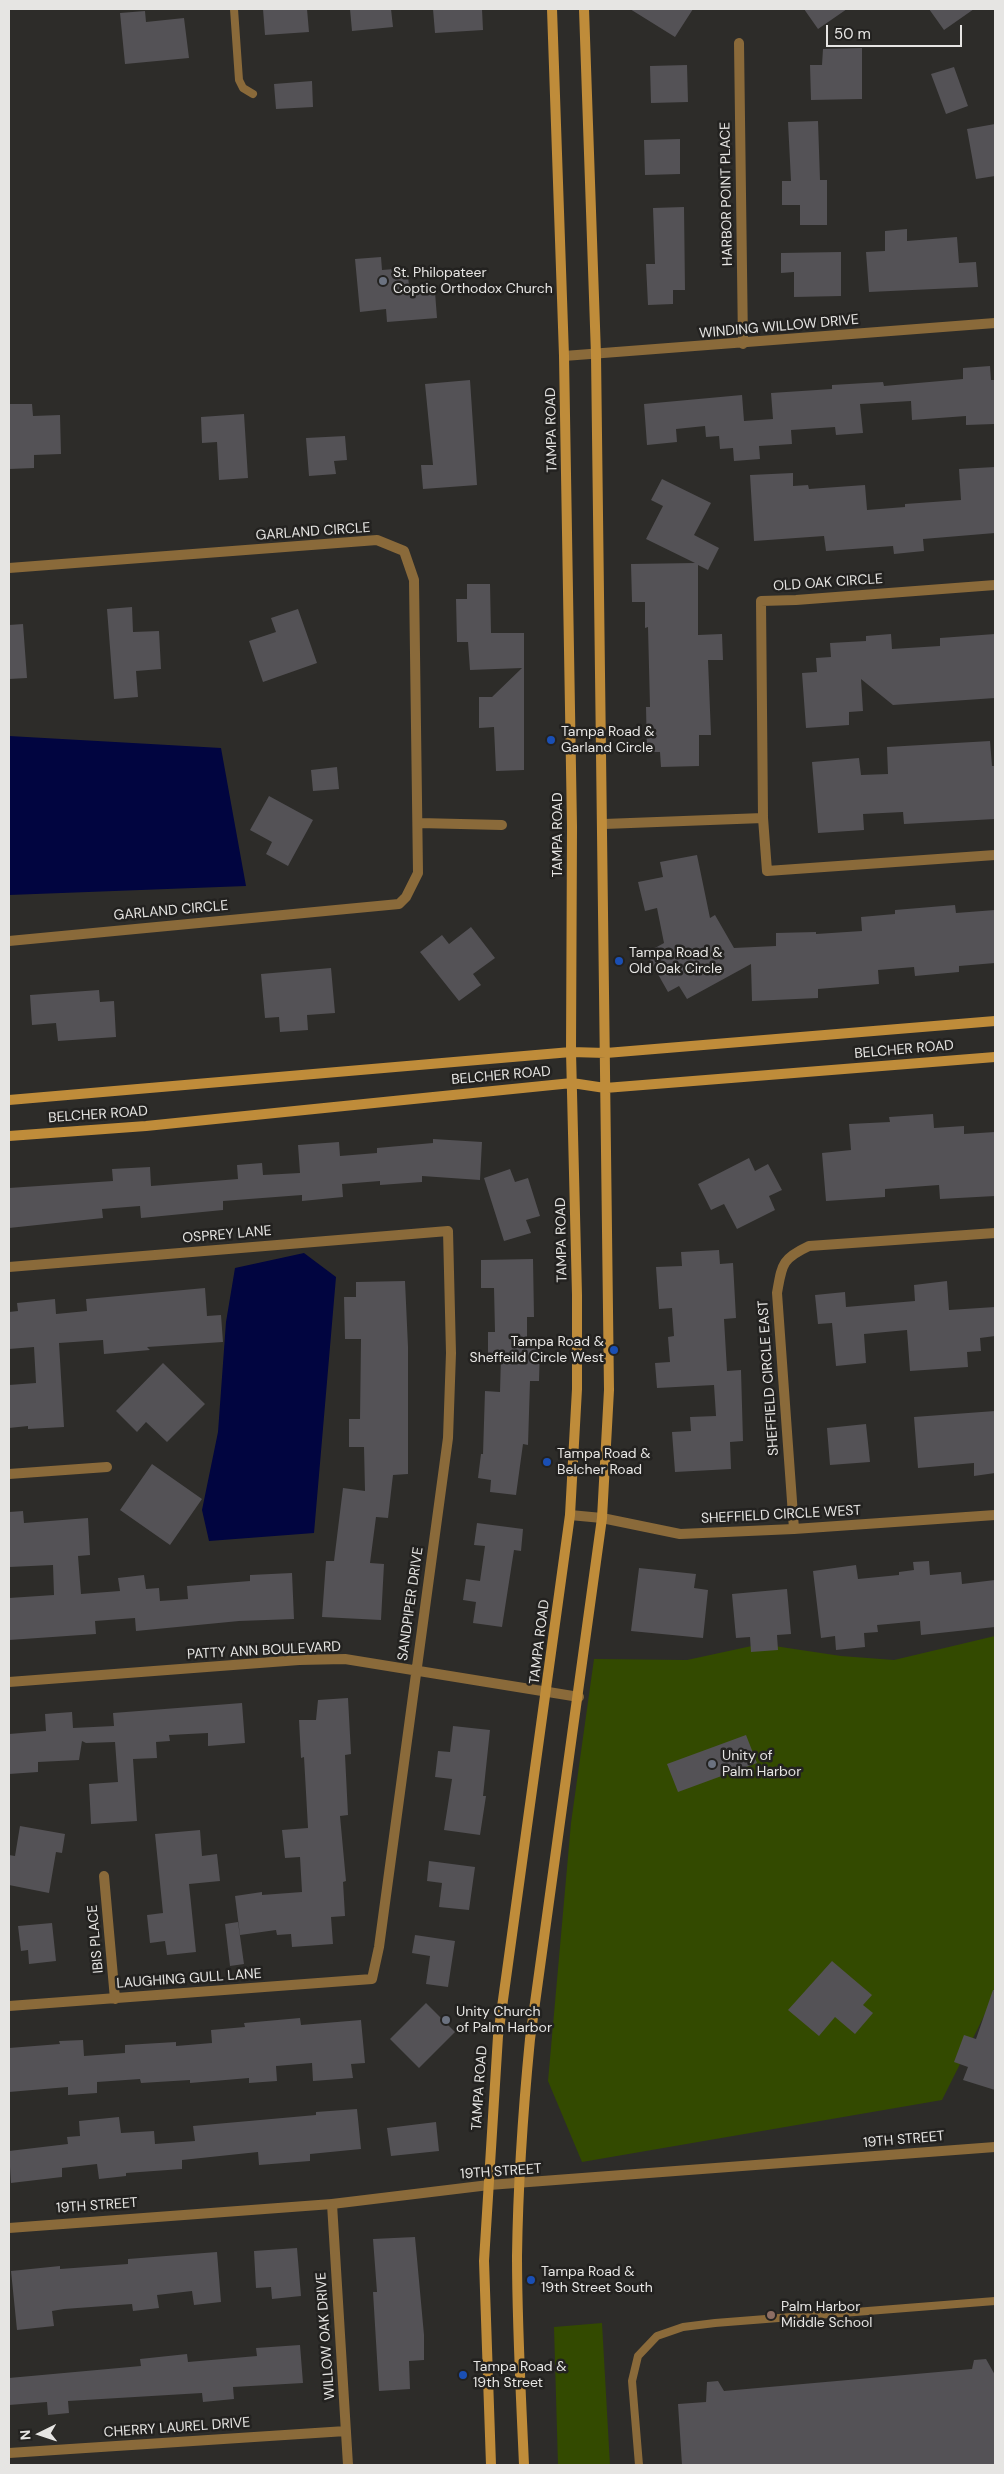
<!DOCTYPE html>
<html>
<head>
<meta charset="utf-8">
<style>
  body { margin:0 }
  #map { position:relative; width:1004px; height:2474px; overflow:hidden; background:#2d2c29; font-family:"DM Sans",sans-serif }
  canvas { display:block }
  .frame { position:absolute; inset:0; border:10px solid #e6e5e3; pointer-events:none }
  .north { position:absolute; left:15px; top:2409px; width:50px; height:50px; -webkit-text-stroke:4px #232220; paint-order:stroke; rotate:266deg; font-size:14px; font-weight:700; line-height:20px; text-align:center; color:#e6e5e3 }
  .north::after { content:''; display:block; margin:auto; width:18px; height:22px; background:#e6e5e3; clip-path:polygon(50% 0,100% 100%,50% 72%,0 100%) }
  .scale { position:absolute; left:826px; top:25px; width:136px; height:22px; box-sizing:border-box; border:2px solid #e6e5e3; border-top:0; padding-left:6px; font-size:15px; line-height:18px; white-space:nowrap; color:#e6e5e3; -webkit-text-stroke:4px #232220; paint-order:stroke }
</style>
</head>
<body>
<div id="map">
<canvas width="1004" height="2474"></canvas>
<div class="frame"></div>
<div class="north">N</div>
<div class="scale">50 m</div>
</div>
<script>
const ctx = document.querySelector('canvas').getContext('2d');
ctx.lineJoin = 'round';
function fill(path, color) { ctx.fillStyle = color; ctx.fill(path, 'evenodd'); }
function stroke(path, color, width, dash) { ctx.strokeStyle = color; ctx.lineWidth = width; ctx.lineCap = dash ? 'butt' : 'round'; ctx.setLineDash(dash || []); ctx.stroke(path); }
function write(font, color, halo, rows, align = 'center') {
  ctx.font = font + ' "DM Sans",sans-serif'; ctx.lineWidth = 5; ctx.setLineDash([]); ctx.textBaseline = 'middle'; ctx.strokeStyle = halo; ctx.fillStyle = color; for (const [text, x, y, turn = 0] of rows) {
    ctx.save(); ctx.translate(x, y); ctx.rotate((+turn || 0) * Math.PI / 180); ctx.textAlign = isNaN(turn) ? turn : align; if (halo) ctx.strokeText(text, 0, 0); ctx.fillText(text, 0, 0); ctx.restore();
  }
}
fill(new Path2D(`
  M995,1636v358l-53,106 -360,62 -34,-81 23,-258 23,-164 93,1 74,-16 80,12 53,4z
  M602,2323l8,142h-52l-4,-138z`), '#334a00');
fill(new Path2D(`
  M9,736l212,12 25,138 -237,9z
  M304,1253l32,24 -22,256 -105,8 -7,-31 16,-78 8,-110 9,-54z`), '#010540');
fill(new Path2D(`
  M263,9h44l2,23 -44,3z
  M350,9h41l2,18 -41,4z
  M433,9h49l1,21 -48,3z
  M630,9h63l-18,28z
  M804,9h43l-29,20z
  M929,9h45l-30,21z
  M145,11l1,11 38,-4 5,40 -64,6 -5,-51z
  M862,48v51l-51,1 -1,-35h12l1,-16z
  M687,65l1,37 -37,1 -1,-37z
  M954,67l14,39 -22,8 -15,-40z
  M312,81l1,26 -37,2 -2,-25z
  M818,121l2,59h7v45h-27v-20h-18v-24h9l-3,-59z
  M995,124v52l-19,3 -9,-50z
  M680,139v35l-35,1 -1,-35z
  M684,207l1,83h-12v14l-25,1 -2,-41h9l-2,-56z
  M907,229v12l50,-4 2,26 17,-1 2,25 -109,5 -3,-40 19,-1v-20z
  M841,252v44l-47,1v-25l-13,1v-20z
  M381,257l1,13 25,-2 3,26 25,-2 2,26 -50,4 -1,-13 -26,3 -5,-53z
  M990,366l1,14h4l-1,44 -28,1v-9l-54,4 -1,-19 -51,3 3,29 -27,2 -1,-8 -44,3 1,14 -33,2 1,13 -26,2 -1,-13 -13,1 -1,-13 -13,1 -1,-11 -29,3 1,13 -30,3 -3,-41 98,-9 2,26 29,-2 -2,-26 61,-4v-4l51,-3 1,4 79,-7v-11z
  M470,380l7,105 -54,4 -2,-24h12l-8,-81z
  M9,404h23l1,12 27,-1 1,39 -27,1v13l-25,1z
  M244,414l4,64 -29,2 -2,-38 -15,1 -1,-26z
  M345,436l2,24 -13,1 2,13 -27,2 -3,-38z
  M995,467v66l-72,6 1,12 -30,3 -1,-8 -67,5 -2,-15 -70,5 -4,-66 43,-2v13l15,-1 1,4 56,-4 2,25 38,-3v-3l56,-4 -2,-31z
  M662,479l49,24 -17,32 25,13 -11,22 -10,-5v70l24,-1 1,26h-15l3,75h-12v31l-38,1 -1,-15h-13l-1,-45h4l-2,-80 -3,1v-26h-13l-1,-38 64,-1 -49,-24 17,-33 -12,-6z
  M467,584h23l1,49h33v137l-28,1 -2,-44 -15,1v-31h13l30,-29 -52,2 -2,-28h-11l-1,-43h11z
  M132,607l1,25 26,-1 2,38 -25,2 2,26 -24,2 -7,-90z
  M298,609l19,54 -54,19 -14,-41 27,-9 -5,-14z
  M23,624l4,54 -18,1v-54z
  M891,634l1,15 48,-3v-8l55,-4v64l-102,7 -32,-26 2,32 -14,1v13l-43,3 -4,-55 15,-1 -1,-14 15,-1 -1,-14 36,-2v-5z
  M990,741l2,25h3v53l-91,5 -1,-12 -40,2 1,16 -46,3 -6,-71 47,-4 2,17 27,-1 -1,-27z
  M337,767l2,22 -26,2 -2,-21z
  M269,796l44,24 -25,46 -22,-12 6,-12 -22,-12z
  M697,855l13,63 5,-3 19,33 42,-2v-13l40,-1v2l46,-3 -1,-14 34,-3v-4l60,-5 1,8 39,-3v53l-36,3v6l-44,4 -1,-9 -36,3 1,14 -61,5v9l-66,3 -1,-37 -64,35 -8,-13 -11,6 -22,-39 18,-10 -7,-35 -12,3 -7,-29 25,-5 -3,-15z
  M471,927l24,31 -22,16 8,11 -22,16 -39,-49 22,-17 7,9z
  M331,968l4,45 -28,2 1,15 -28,2 -1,-15 -14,1 -4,-44z
  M99,990l1,12 14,-1 2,36 -58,4 -2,-18 -24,2 -2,-30z
  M933,1114l1,14 30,-2v8l31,-2v64l-55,3 -1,-14 -54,4v8l-59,4 -4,-48 29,-3 -2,-26 41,-2 -1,-5z
  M433,1139l49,3 -2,38 -58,-4v6l-42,3v-4l-38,3 1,13 -41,4v-6l-79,6v9l-82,8 -1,-12 -38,3 1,9 -94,10v-40l104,-7 -1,-12 38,-2 1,19 87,-7 -1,-14 25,-2 1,12 37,-2 -2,-28 41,-3 1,14 37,-3v-5l56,-5z
  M749,1158l6,13 13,-7 14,26 -13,6 6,14 -38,19 -13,-25 -13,6 -13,-26z
  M510,1169l5,13 13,-4 12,38 -14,4 5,13 -27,8 -20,-63z
  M719,1250l1,14 13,-1 3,55 -12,1 3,52 14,-1 2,71 -13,1 1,27 -56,3 -3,-40 19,-1 -1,-14 26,-1 -2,-31 -57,3 -2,-25 15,-1 -2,-25 6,-1 -2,-28 -13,1 -3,-42 26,-1 -1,-14z
  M533,1259l1,58h-7v27l13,1 -1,36h-9l-2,64 -5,-1 -7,51 -26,-3 1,-12 -13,-2 3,-24h2l2,-63 15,1 1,-36h-13v-24h7l-1,-44h-13v-28z
  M405,1281l3,66v127l-15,1 -5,43 -12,-1 -6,46 14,1 -3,56 -59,-3 4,-56h8l9,-73 22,3 -1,-44h-15v-28h11l1,-80h-16l-1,-42h12v-15z
  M947,1281l2,29 46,-3v29l-15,2 1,13 -14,1 1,15 -58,4 -3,-41 -43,4 2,29 -30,3 -4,-43 -14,1 -3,-29 30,-3 1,15 69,-6 -1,-16z
  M205,1288l2,28 14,-1 2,27 -76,5 3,3 -46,4 -1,-14 -44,3 5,84 -36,2v-3l-19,2v-43l27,-2 -2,-36 -25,2v-37l9,-1 -1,-8 38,-4 1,15 31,-3 -1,-12z
  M163,1363l42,41 -38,38 -21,-20 -9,10 -21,-21z
  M995,1411v62l-21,3v-13l-56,5 -4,-51z
  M866,1424l4,38 -40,3 -3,-37z
  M152,1464l50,35 -32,46 -50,-35z
  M23,1511l1,12 64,-5 2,37 -12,1 3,38 39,-3 -2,-13 26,-3 2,14 13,-1 1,13 28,-2 -1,-13 63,-5v-6l42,-2 2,46 -55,2 -103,10 -1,-13 -40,3 1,13 -87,6v-42l45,-3 -1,-30 -44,2v-55z
  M477,1523l46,6 -2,22 -7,-1 -12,77 -29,-4 3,-21 -13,-2 3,-21 14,2 5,-35 -11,-1z
  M929,1561l1,14 31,-3 1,12 33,-4v47l-74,8 -1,-14 -43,4 1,7 -14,1 1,14 -29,3 -1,-14 -14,2 -8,-67 43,-6 2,14 41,-4v-3l15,-2 -1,-8z
  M639,1568l57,6 -2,14 14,2 -5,48 -72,-7z
  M787,1589l4,45 -14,1 1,15 -27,2 -1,-15 -14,1 -4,-44z
  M348,1698l3,56 -6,1 3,60 -8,1 6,65 -3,1 2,34 -14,1 2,27 -41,3 -1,-13 -14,1 -1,-5 -36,5 -5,-39 27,-4v3l40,-3 -2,-35 -15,1 -3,-28 26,-2 -4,-71 -3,1 -2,-38h17l2,-20z
  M242,1703l3,40 -37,3v-13l-39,2 1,6 -14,1 1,16 -24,1 4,62 -46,3 -2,-40 29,-2 -3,-40 -29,1 -4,-2 -3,19 -41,2v10l-29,2v-40l37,-3 -1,-17 27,-2 1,16 41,-2 -1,-13z
  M453,1726l37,4 -7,66h3l-6,39 -36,-5 8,-51 -17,-2 3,-26 12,1z
  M746,1735l11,28 -79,29 -11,-28z
  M20,1826l45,8 -3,19 -6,-1 -7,41 -40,-8v-30l6,1z
  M200,1830l2,26 15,-2 3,27 -31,3 7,68 -29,3 -2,-14 -15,2 -3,-28 16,-2 -8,-79z
  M429,1861l46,6 -6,43 -30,-3 3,-24 -15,-2z
  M238,1922l6,42 -14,2 -5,-42z
  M52,1923l4,38 -27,3 -1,-14 -7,1 -3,-25z
  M415,1935l40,6 -7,46 -22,-3 4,-28 -18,-3z
  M832,1961l40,34 -9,10 10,8 -18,21 -20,-17 -16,19 -31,-26z
  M993,1990h2v100l-32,-10 5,-13 -14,-5 10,-27 12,4z
  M426,2003l29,29 -36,36 -29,-29z
  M300,2018l1,7 60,-5 4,43 -14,1 2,14 -40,3 -1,-18 -36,3 1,15 -28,2v-5l-59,5v-3l-49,3 -1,-4 -43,3v11l-29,2v-8l-59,5v-44l51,-4 -1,-3 24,-1 1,16 41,-3v-8l51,-3v4l36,-3 -1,-13 34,-3 -1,-4z
  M357,2109l4,40 -51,5v7l-51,4 -1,-13 -76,8v9l-56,4v3l-27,3 -2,-15 -35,4v9l-51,6 -2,-32 59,-7 -1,-7 13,-1 -1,-15 40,-4 2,16 33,-2 1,13 40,-3 -2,-15 123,-11v-3z
  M436,2122l3,29 -48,5 -4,-28z
  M415,2237l9,98v25l-15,1 1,28 -31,2 -6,-99h4l-4,-53z
  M297,2248l4,48 -29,3 -1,-12 -15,1 -2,-37z
  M217,2252l4,50 -27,3 -2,-14 -35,4 2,13 -26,3 -1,-7 -68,5 -12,2 2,15 -37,4 -6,-59 49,-5v3l68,-5v-5z
  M300,2345l3,38 -70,4 1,12 -31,3 -1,-9 -134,8 1,12 -21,2 -1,-13 -38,3v-27l132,-12 -1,-7 47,-5 1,8 69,-6 -1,-8z
  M986,2359l9,16v90h-313l-4,-61 28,-2 1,-20 11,-1 6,10 248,-22 2,-9z`), '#545256');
stroke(new Path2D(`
  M234,9l5,71 4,8 10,6
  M639,2465l-7,-84 6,-25 19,-20 26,-9 32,-4 280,-22`), '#8a6a3a', 8);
stroke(new Path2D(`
  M739,43l4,301
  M564,356l431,-33
  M9,568l368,-28 27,11 10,29 4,293 -12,24 -7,7 -390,37
  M995,585l-199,15 -35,1 2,217 4,53 228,-16
  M419,823l83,2
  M604,824l159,-6
  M9,1267l439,-36 3,122 -3,85 -69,509 -7,32 -363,27
  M9,1474l98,-7
  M570,1515l32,3 78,16 114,-5 201,-14
  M794,1529l-17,-236c5,-28 4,-34 32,-47l186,-13
  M9,1682l290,-22 46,-1 234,38
  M104,1876l11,123
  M332,2204l16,261
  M9,2453l337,-22`), '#8a6a3a', 10);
stroke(new Path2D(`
  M9,2228l323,-24 157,-19 506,-38`), '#8a6a3a', 10);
stroke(new Path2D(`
  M9,1100l562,-48 35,1 389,-32
  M9,1136l137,-10 426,-43 33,5 390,-31
  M491,2465l-7,-204 14,-225 72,-521 7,-126v-94l-6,-243 1,-225 -8,-471 -12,-347
  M524,2465c-3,-69 -7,-139 -7,-209 1,-72 6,-145 13,-217l72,-521 7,-128 -13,-1035 -12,-346`), '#bf8c3a', 10);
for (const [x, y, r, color] of [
  [383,281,5,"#6b7280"],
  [551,740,5,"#1a4fb4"],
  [619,961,5,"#1a4fb4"],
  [614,1350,5,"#1a4fb4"],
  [547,1462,5,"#1a4fb4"],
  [712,1764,5,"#6b7280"],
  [446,2020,5,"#6b7280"],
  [531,2280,5,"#1a4fb4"],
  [771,2315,5,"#8d6e63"],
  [463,2375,5,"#1a4fb4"]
]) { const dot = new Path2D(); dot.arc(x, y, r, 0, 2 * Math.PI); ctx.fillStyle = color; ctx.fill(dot); stroke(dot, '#232220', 2); }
write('14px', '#e6e5e3', '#232220', [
  ["HARBOR POINT PLACE",727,194,-91],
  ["WINDING WILLOW DRIVE",779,327,-5],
  ["TAMPA ROAD",552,430,-91],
  ["GARLAND CIRCLE",313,532,-4],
  ["OLD OAK CIRCLE",828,583,-4],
  ["TAMPA ROAD",558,835,-90],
  ["GARLAND CIRCLE",171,911,-5],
  ["BELCHER ROAD",904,1050,-5],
  ["BELCHER ROAD",501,1076,-5],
  ["BELCHER ROAD",98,1115,-4],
  ["OSPREY LANE",227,1235,-5],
  ["TAMPA ROAD",562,1240,-91],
  ["SHEFFIELD CIRCLE EAST",769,1378,-94],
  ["SHEFFIELD CIRCLE WEST",781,1515,-3],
  ["SANDPIPER DRIVE",411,1604,-82],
  ["TAMPA ROAD",540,1642,-83],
  ["PATTY ANN BOULEVARD",264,1651,-3],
  ["IBIS PLACE",96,1939,-95],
  ["LAUGHING GULL LANE",189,1979,-4],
  ["TAMPA ROAD",480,2088,-86],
  ["19TH STREET",904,2140,-5],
  ["19TH STREET",501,2172,-4],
  ["19TH STREET",97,2206,-4],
  ["WILLOW OAK DRIVE",326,2336,-94],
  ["CHERRY LAUREL DRIVE",177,2428,-4]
]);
write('14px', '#e6e5e3', '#232220', [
  ["St. Philopateer",393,273],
  ["Coptic Orthodox Church",393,289],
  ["Tampa Road &",561,732],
  ["Garland Circle",561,748],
  ["Tampa Road &",629,953],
  ["Old Oak Circle",629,969],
  ["Tampa Road &",604,1342,"right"],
  ["Sheffeild Circle West",604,1358,"right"],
  ["Tampa Road &",557,1454],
  ["Belcher Road",557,1470],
  ["Unity of",722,1756],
  ["Palm Harbor",722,1772],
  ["Unity Church",456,2012],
  ["of Palm Harbor",456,2028],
  ["Tampa Road &",541,2272],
  ["19th Street South",541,2288],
  ["Palm Harbor",781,2307],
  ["Middle School",781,2323],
  ["Tampa Road &",473,2367],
  ["19th Street",473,2383]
], 'left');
</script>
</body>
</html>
